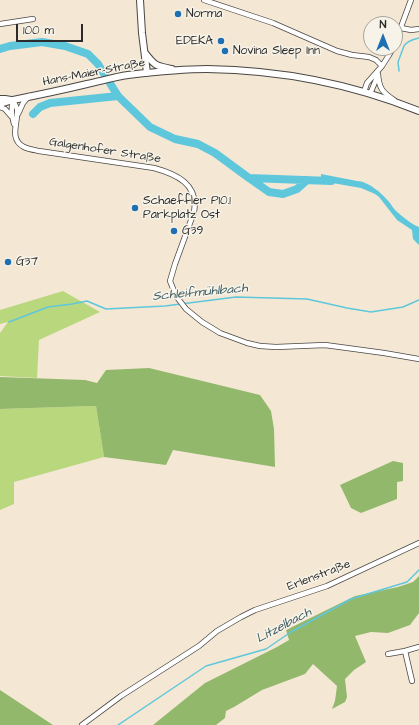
<!DOCTYPE html>
<html>
<head>
<meta charset="utf-8">
<style>
  body { margin:0 }
  #map { position:relative; width:419px; height:725px; overflow:hidden; background:#f4e8d5; font-family:"Architects Daughter",sans-serif }
  canvas { display:block }
  .north { position:absolute; left:363px; top:16px; width:40px; height:40px; box-sizing:border-box; background:#f7f3e8; border:1px solid #a5a39c; border-radius:50%; rotate:0deg; font-size:11px; font-weight:700; line-height:16px; text-align:center; color:#2b2b2b }
  .north::after { content:''; display:block; margin:auto; width:14px; height:18px; background:#1f6fb2; clip-path:polygon(50% 0,100% 100%,50% 72%,0 100%) }
  .scale { position:absolute; left:16px; top:24px; width:67px; height:18px; box-sizing:border-box; border:2px solid #2b2b2b; border-top:0; padding-left:5px; font-size:12px; line-height:14px; white-space:nowrap; color:#2b2b2b; -webkit-text-stroke:3px #f7f3e8; paint-order:stroke }
</style>
</head>
<body>
<div id="map">
<canvas width="419" height="725"></canvas>
<div class="north">N</div>
<div class="scale">100 m</div>
</div>
<script>
const ctx = document.querySelector('canvas').getContext('2d');
ctx.lineJoin = 'round';
function fill(path, color) { ctx.fillStyle = color; ctx.fill(path, 'evenodd'); }
function stroke(path, color, width, dash) { ctx.strokeStyle = color; ctx.lineWidth = width; ctx.lineCap = dash ? 'butt' : 'round'; ctx.setLineDash(dash || []); ctx.stroke(path); }
function write(font, color, halo, rows, align = 'center') {
  ctx.font = font + ' "Architects Daughter",sans-serif'; ctx.lineWidth = 3; ctx.setLineDash([]); ctx.textBaseline = 'middle'; ctx.strokeStyle = halo; ctx.fillStyle = color; for (const [text, x, y, turn = 0] of rows) {
    ctx.save(); ctx.translate(x, y); ctx.rotate((+turn || 0) * Math.PI / 180); ctx.textAlign = isNaN(turn) ? turn : align; if (halo) ctx.strokeText(text, 0, 0); ctx.fillText(text, 0, 0); ctx.restore();
  }
}
fill(new Path2D(`
  M63,291l37,21 -61,28 -2,38 -37,-2v-43l8,-11 -8,2v-14z
  M96,406l8,51 -90,25v22l-14,6v-101z`), '#b9d77d');
fill(new Path2D(`
  M149,368l111,27 11,16 3,18 1,38 -102,-17 -7,15 -62,-8 -8,-51 -96,3v-32l85,3 12,3 9,-13z
  M393,461l10,2v18l-6,1v17l-36,14 -10,-5 -11,-23z
  M419,576v37l-9,12 -22,8 -17,-1 -16,4 11,26 -12,8 -9,9 2,18 -2,5 -13,7 3,-8 2,-15 -24,-22 -8,10 -43,16 -28,17 -8,4 -1,7 -9,7h-63l52,-42 72,-36 12,-7 -3,-10 69,-34 43,-9 15,-5z
  M0,690l53,35h-53z`), '#92b86c');
fill(new Path2D(`
  M321,174l36,7c11,0 26,13 33,22 2,3 4,6 6,8 6,5 15,13 23,16v18l-6,-6 -1,-9 -15,-10 -18,-23 -4,-3 -14,-6 -40,-7z`), '#5fc7dc');
stroke(new Path2D(`
  M399,71l-1,-9 6,-16c4,-6 9,-6 15,-8
  M9,322l39,-15 24,-3 15,-3 19,8 59,-3 71,-9 71,2 40,9 24,4 32,-5 16,-7
  M118,725l88,-59 60,-17 25,-17 60,-33 56,-17 12,-12`), '#5fc7dc', 1.5);
stroke(new Path2D(`
  M0,49l10,-3 32,-4 23,4 23,8 10,10 20,32 32,31 25,12 23,5 17,9 34,25 82,3
  M33,114l7,-7 10,-4 68,-7
  M249,178l20,14 14,2 14,-5 10,-9`), '#5fc7dc', 8);
const street = new Path2D(`
  M204,0l69,23 64,28 15,4 17,2 7,3 6,6
  M0,24l33,-5
  M401,28l10,2 8,-1
  M395,43l16,-43
  M378,74c1,14 4,18 16,26
  M364,92l3,-9 15,-17 7,-11 4,-7
  M370,94l8,-19
  M13,100c1,3 3,5 4,9 2,12 -9,30 7,38 4,2 10,3 15,4l115,17c22,6 45,16 40,44l-19,52 -5,17 6,15 10,13 16,13 18,11 27,10 13,3 16,1 49,-2 59,8 35,6
  M13,100c-2,8 -2,15 1,24
  M0,107l5,2 6,7
  M18,114l5,-11 6,-7
  M405,651l7,30
  M388,654l17,-3 14,-4
  M82,725l39,-29 78,-50 18,-15 24,-14 14,-7 72,-24 92,-43`);
const secondary = new Path2D(`
  M140,0l2,33 5,40
  M145,53c10,13 11,13 27,16
  M0,99h5l6,1
  M0,104l13,-4c25,-5 49,-10 74,-16 14,-3 27,-7 41,-9 26,-3 53,-6 79,-6 72,1 145,15 212,42`);
stroke(street, '#494744', 6);
stroke(secondary, '#494744', 8);
stroke(street, '#fff', 4.5);
stroke(secondary, '#fff', 6);
for (const [x, y, r, color] of [
  [178,14,4,"#1f6fb2"],
  [221,41,4,"#1f6fb2"],
  [225,51,4,"#1f6fb2"],
  [135,208,4,"#1f6fb2"],
  [174,231,4,"#1f6fb2"],
  [8,262,4,"#1f6fb2"]
]) { const dot = new Path2D(); dot.arc(x, y, r, 0, 2 * Math.PI); ctx.fillStyle = color; ctx.fill(dot); stroke(dot, '#f7f3e8', 1.5); }
write('12px', '#2b2b2b', '#f7f3e8', [
  ["Norma",186,14],
  ["EDEKA",213,41,"right"],
  ["Novina Sleep Inn",233,51],
  ["Schaeffler P10.1",143,201],
  ["Parkplatz Ost",143,215],
  ["G39",182,231],
  ["G37",16,262]
], 'left');
write('12px', '#2b2b2b', '#f7f3e8', [
  ["Hans-Maier-Straße",94,73,-11],
  ["Galgenhofer Straße",105,151,9],
  ["Erlenstraße",319,576,-21]
]);
write('italic 13px', '#3b5a60', '#f7f3e8', [
  ["Schleifmühlbach",200,293,-5],
  ["Litzelbach",284,626,-28]
]);
</script>
</body>
</html>
